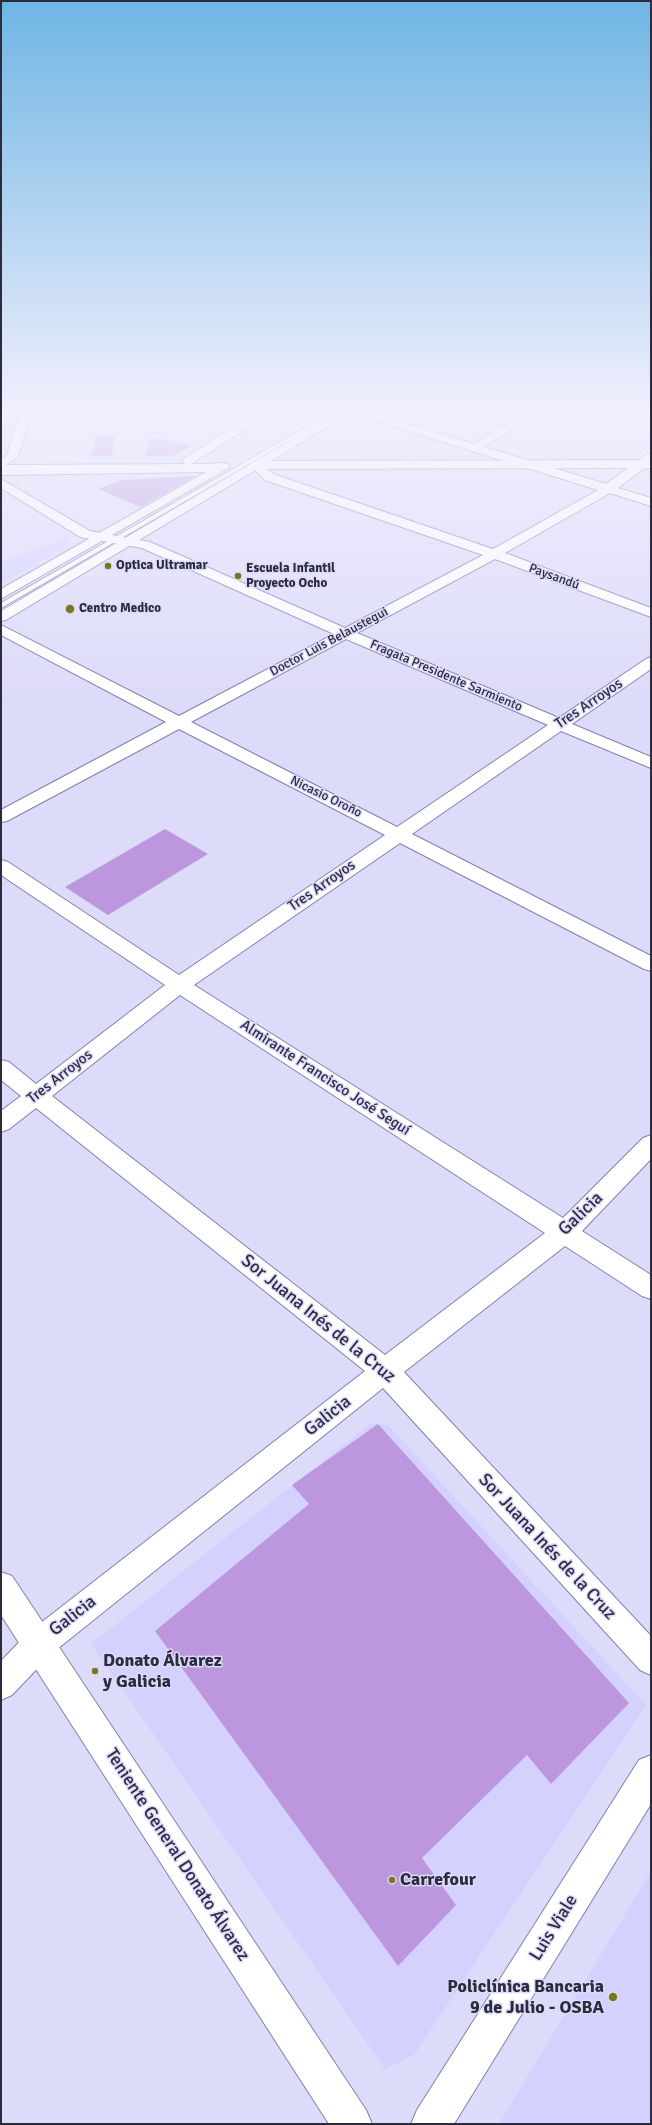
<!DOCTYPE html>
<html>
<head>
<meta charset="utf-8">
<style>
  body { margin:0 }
  #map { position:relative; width:652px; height:2125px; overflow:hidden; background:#dddbfa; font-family:Signika,sans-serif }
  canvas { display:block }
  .frame { position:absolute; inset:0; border:2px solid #2d2c3f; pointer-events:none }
</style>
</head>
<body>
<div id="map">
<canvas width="652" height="2125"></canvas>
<div class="frame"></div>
</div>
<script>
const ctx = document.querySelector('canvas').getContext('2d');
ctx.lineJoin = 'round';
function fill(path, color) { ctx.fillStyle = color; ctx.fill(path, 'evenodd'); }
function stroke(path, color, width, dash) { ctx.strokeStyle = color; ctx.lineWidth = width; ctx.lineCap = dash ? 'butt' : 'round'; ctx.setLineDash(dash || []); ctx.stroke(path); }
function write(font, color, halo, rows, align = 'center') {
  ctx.font = font + ' Signika,sans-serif'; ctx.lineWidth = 3; ctx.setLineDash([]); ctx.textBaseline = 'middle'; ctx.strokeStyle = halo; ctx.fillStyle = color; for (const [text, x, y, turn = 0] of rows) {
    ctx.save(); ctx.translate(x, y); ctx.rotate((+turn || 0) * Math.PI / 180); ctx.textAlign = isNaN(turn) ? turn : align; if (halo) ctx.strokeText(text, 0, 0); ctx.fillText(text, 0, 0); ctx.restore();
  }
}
fill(new Path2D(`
  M64,539l5,2 -6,4 3,2 -65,36v-20z
  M371,1423l17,2 258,280 -232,350 -29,14 -294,-425z
  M651,1871v253h-152z`), '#d4d1ff');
fill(new Path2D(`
  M96,436l19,1 -3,19h-21z
  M150,439h15l27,7 -19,10h-28z
  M196,476l-55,31 -43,-18 23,-9z
  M165,829l43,25 -100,61 -43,-28z
  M378,1424l251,279 -78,81 -24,-29 -105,103 34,47 -58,61 -243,-335 154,-127 -17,-19z`), '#bc97dd');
const service = new Path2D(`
  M342,406h7l-348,202v-5z
  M216,464l1,1 -3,2 -213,2v-4z`);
const minor = new Path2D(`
  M22,406h10l-14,51 -17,11v-9l6,-4z
  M264,406h12l-16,14 -69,44 -4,1 -6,-4z
  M333,406h16l125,38 60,-38h12l-62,41 122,37 41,-30 4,-1v10l-33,25 33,10v8l-41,-13 -105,60 146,55v9l-156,-58 -138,74 202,85 87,-59 5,-2v12l-79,55 79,33v11l-90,-37 -149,103 239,122v15l-7,-2 -244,-126 -206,142 369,233 80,-80 8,-3v24l-69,72 69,44v24l-9,-3 -77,-50 -161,126 247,264v39l-11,-5 -257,-282 -332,266 -39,41 -11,5v-39l28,-29 336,-261 -329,-263 -27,21 -8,3v-21l20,-15 -20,-16v-20l8,2 27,22 129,-99 -164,-110v-15l7,2 171,113 206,-140 -206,-106 -172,92 -6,1v-12l165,-88 -165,-87v-10l178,91 155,-82 -192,-86 -62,-11 -79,-49v-9l89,52 60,11 195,86 138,-73 -218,-75 -15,-15 2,-3h8l13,12 220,75 105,-59 -264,-82zM346,639l202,86 -151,102 -206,-105zM180,995l365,238 -160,122 -333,-259z
  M651,1755v49l-197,320h-43l6,-14 222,-350z`);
const tertiary = new Path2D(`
  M1,1572l11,4 354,534 6,14h-43l-328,-509z`);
const secondary = new Path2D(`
  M651,460v8l-395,1 -6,-4 6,-4z`);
const primary = new Path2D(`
  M349,406h13l-356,214 -5,1v-10z
  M219,463l9,1 2,3 -229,132v-10l205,-117 -205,3v-8l193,-1z`);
stroke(service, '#837fad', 2);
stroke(minor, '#837fad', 2);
stroke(tertiary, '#837fad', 2);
stroke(secondary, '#837fad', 2);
stroke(primary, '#837fad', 2);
fill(service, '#fff');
fill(minor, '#fff');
fill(tertiary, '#fff');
fill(secondary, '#fff');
fill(primary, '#fff');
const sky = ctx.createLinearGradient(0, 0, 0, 703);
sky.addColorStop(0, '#6eb5e4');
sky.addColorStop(0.58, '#f0effd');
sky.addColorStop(1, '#f0effd00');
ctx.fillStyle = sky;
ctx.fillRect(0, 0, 652, 703);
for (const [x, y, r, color] of [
  [108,566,4,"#7a781e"],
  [238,576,4,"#7a781e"],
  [70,609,5,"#7a781e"],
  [95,1671,4,"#7a781e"],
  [392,1880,4,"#7a781e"],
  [613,1997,5,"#7a781e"]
]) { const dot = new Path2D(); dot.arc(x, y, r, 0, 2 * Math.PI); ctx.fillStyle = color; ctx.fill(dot); stroke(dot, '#dddbfa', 1.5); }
write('bold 13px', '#2d2c3f', '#dddbfa', [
  ["Optica Ultramar",116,566],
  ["Escuela Infantil",246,569],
  ["Proyecto Ocho",246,584],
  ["Centro Medico",79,609]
], 'left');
write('13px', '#2d2c3f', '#dddbfa', [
  ["Paysandú",554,577,20],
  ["Doctor Luis Belaustegui",329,642,-28],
  ["Fragata Presidente Sarmiento",446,676,23],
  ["Nicasio Oroño",326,797,26]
]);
write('15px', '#2d2c3f', '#dddbfa', [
  ["Tres Arroyos",589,704,-34],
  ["Tres Arroyos",322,886,-35],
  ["Tres Arroyos",60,1077,-38],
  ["Almirante Francisco José Seguí",325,1078,33]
]);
write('18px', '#2d2c3f', '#dddbfa', [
  ["Galicia",581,1214,-44],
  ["Sor Juana Inés de la Cruz",318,1319,39],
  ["Galicia",328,1416,-38],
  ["Sor Juana Inés de la Cruz",547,1547,47],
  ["Galicia",73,1616,-38],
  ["Teniente General Donato Álvarez",177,1855,57],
  ["Luis Viale",554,1928,-58]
]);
write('bold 18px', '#2d2c3f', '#dddbfa', [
  ["Donato Álvarez",103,1661],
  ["y Galicia",103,1682],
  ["Carrefour",400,1880],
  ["Policlínica Bancaria",604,1987,"right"],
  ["9 de Julio - OSBA",604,2008,"right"]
], 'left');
</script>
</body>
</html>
